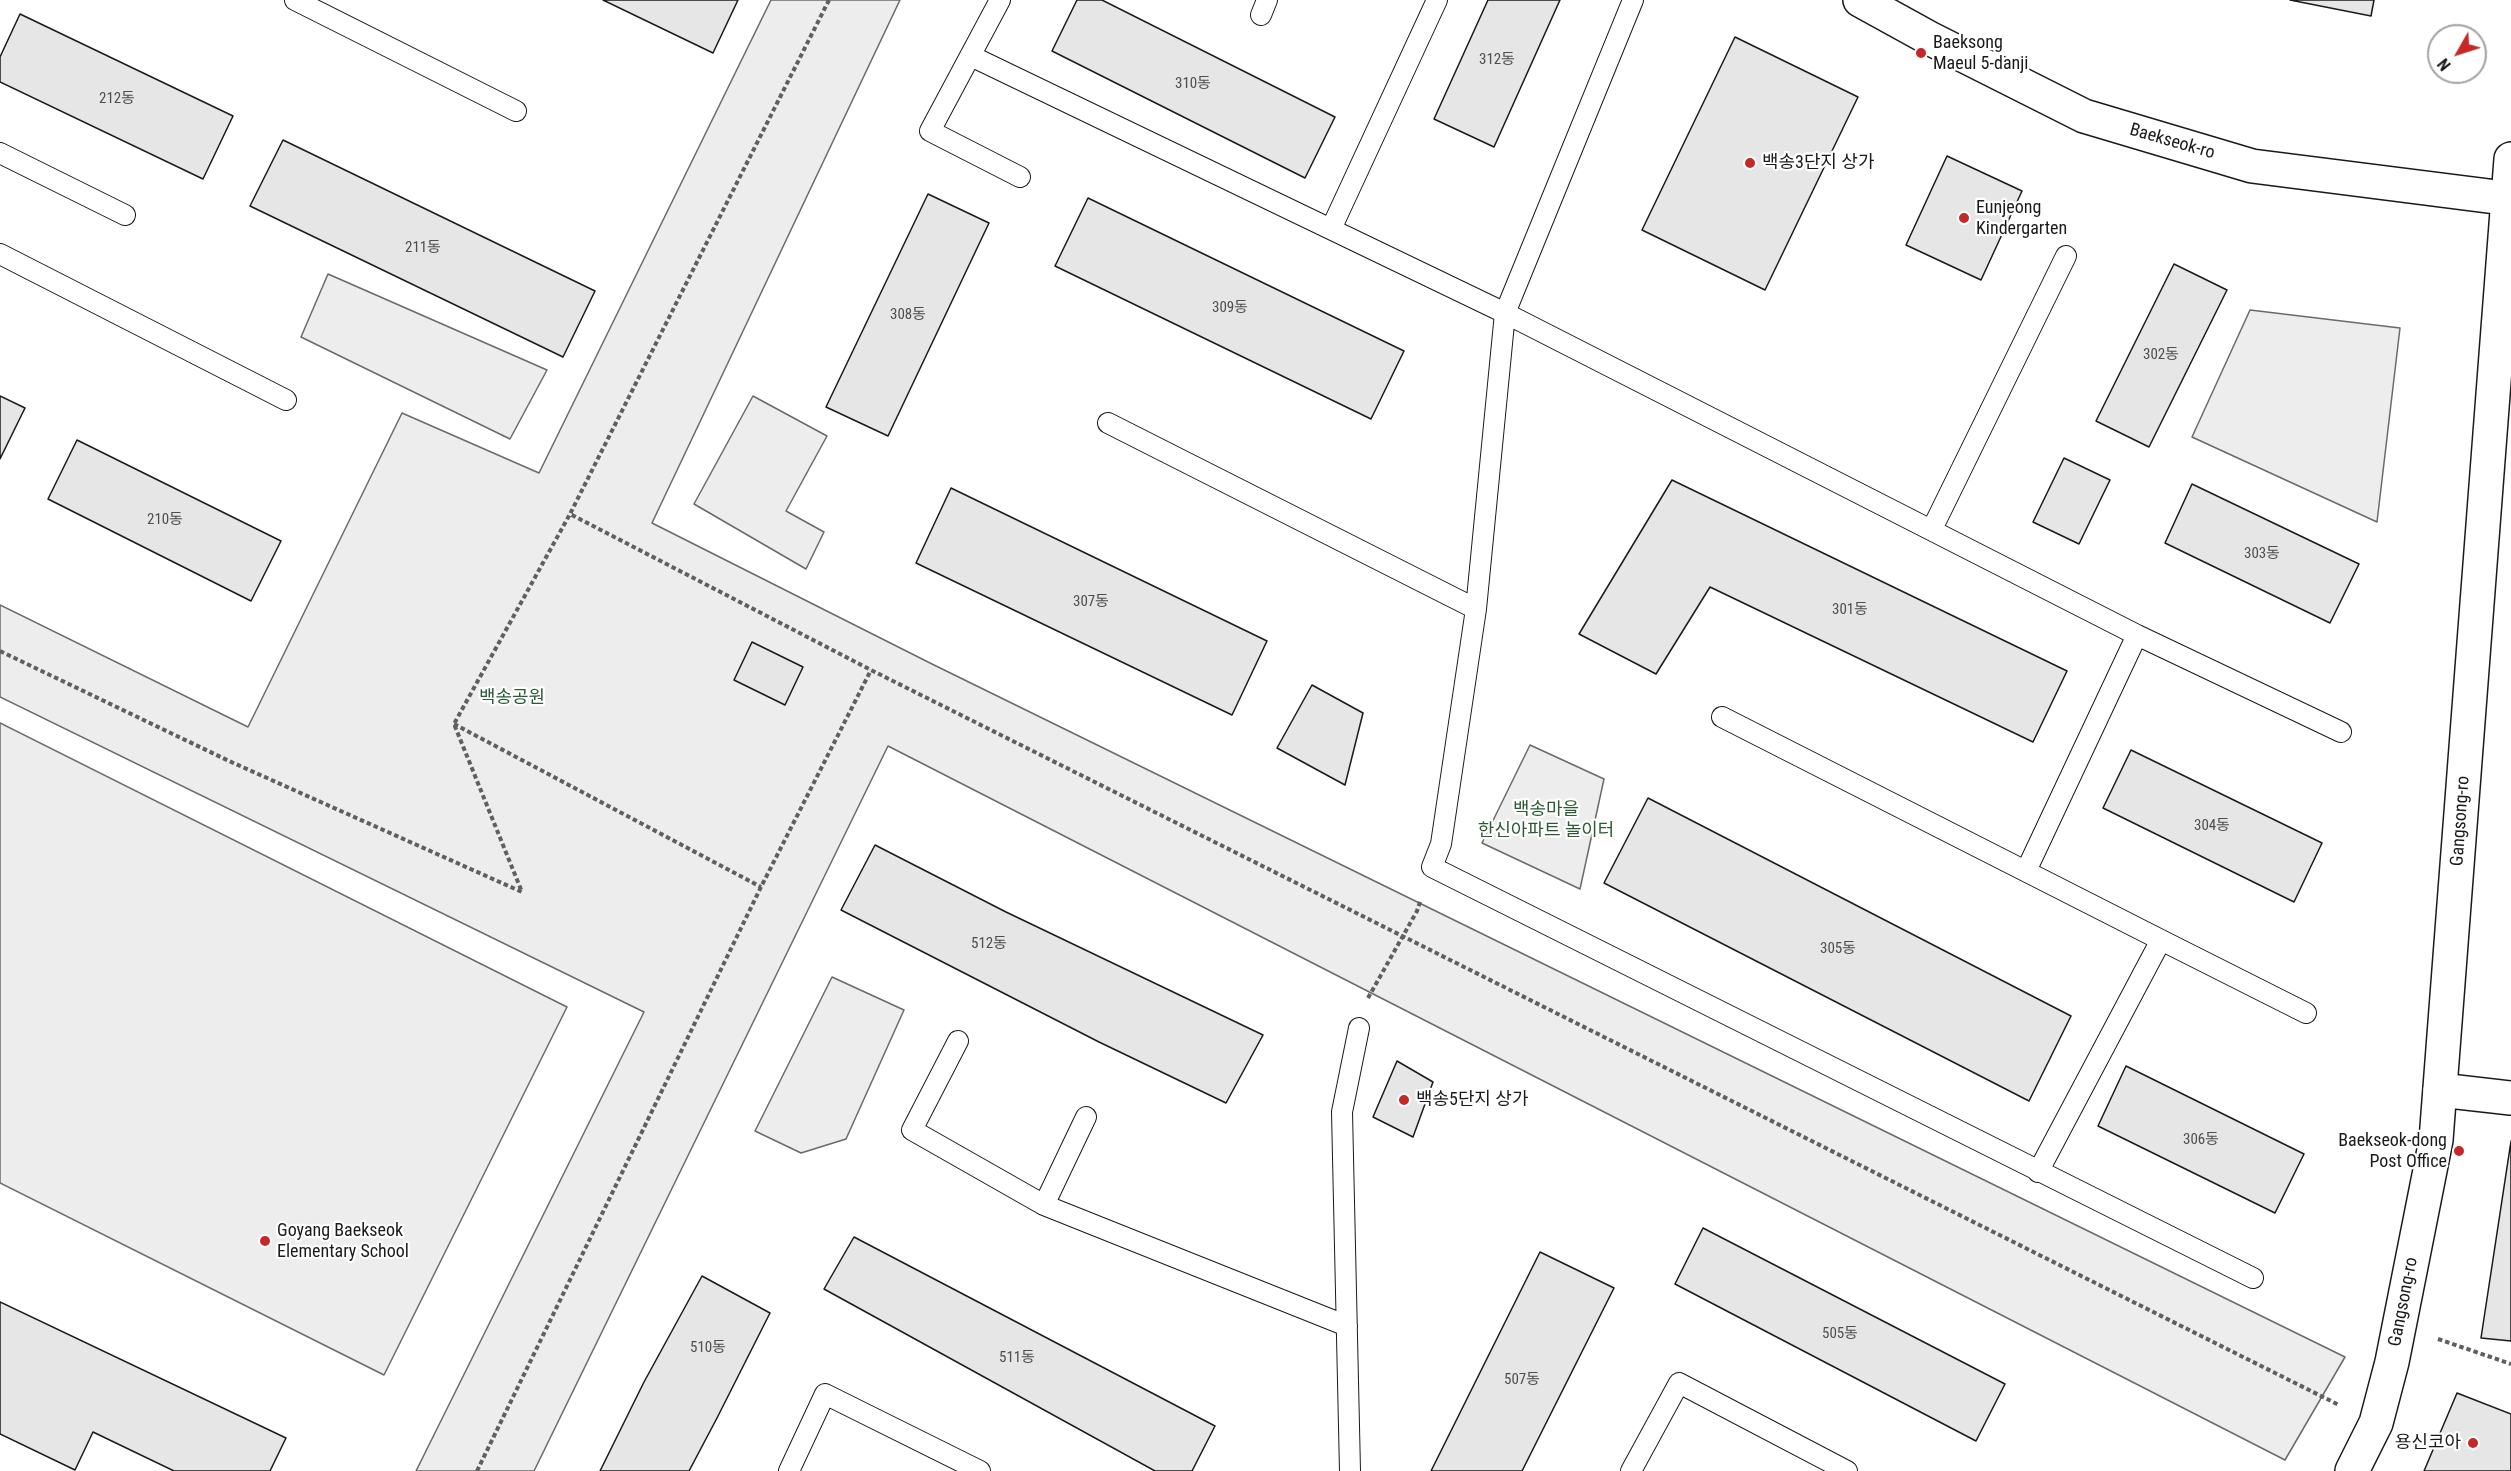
<!DOCTYPE html>
<html>
<head>
<meta charset="utf-8">
<style>
  body { margin:0 }
  #map { position:relative; width:2511px; height:1471px; overflow:hidden; background:#fff; font-family:"Roboto Condensed",sans-serif }
  canvas { display:block }
  .north { position:absolute; left:2427px; top:24px; width:60px; height:60px; box-sizing:border-box; background:#fff; border:2px solid #a3a3a3; border-radius:50%; rotate:231deg; font-size:16px; font-weight:700; line-height:24px; text-align:center; color:#1a1a1a }
  .north::after { content:''; display:block; margin:auto; width:21px; height:27px; background:#c62828; clip-path:polygon(50% 0,100% 100%,50% 72%,0 100%) }
</style>
</head>
<body>
<div id="map">
<canvas width="2511" height="1471"></canvas>
<div class="north">N</div>
</div>
<script>
const ctx = document.querySelector('canvas').getContext('2d');
ctx.lineJoin = 'round';
function fill(path, color) { ctx.fillStyle = color; ctx.fill(path, 'evenodd'); }
function stroke(path, color, width, dash) { ctx.strokeStyle = color; ctx.lineWidth = width; ctx.lineCap = dash ? 'butt' : 'round'; ctx.setLineDash(dash || []); ctx.stroke(path); }
function write(font, color, halo, rows, align = 'center') {
  ctx.font = font + ' "Roboto Condensed","Noto Sans KR",sans-serif'; ctx.lineWidth = 4.5; ctx.setLineDash([]); ctx.textBaseline = 'middle'; ctx.strokeStyle = halo; ctx.fillStyle = color; for (const [text, x, y, turn = 0] of rows) {
    ctx.save(); ctx.translate(x, y); ctx.rotate((+turn || 0) * Math.PI / 180); ctx.textAlign = isNaN(turn) ? turn : align; if (halo) ctx.strokeText(text, 0, 0); ctx.fillText(text, 0, 0); ctx.restore();
  }
}
const built = new Path2D(`
  M771,0h129l-248,523 280,141 1413,693 -60,103 -1397,-714 -354,725h-118l228,-459 -644,-315v-92l248,122 154,-314 137,60z
  M328,274l219,96 -37,69 -209,-102z
  M2250,310l150,18 -23,194 -185,-85z
  M753,396l74,40 -41,75 38,21 -18,37 -112,-65z
  M0,723l567,284 -183,368 -384,-192z
  M1530,745l74,34 -24,110 -98,-46z
  M832,977l72,33 -58,129 -45,14 -46,-22z`);
fill(built, '#ededed');
stroke(built, '#6a6a6a', 1.5);
const building = new Path2D(`
  M603,0h135l-25,53z
  M1077,0h25l233,117 -30,61 -253,-127z
  M1488,0h72l-66,147 -60,-28z
  M2290,0h84l-3,16z
  M20,14l213,102 -30,63 -203,-97v-25z
  M1735,37l123,60 -93,193 -123,-60z
  M283,140l312,151 -32,66 -313,-151z
  M1947,156l75,35 -41,89 -75,-35z
  M928,194l61,29 -101,213 -62,-29z
  M1088,198l316,153 -33,68 -316,-153z
  M2174,264l53,26 -78,157 -53,-26z
  M0,396l25,12 -25,51z
  M77,440l204,101 -30,60 -203,-102z
  M2064,458l46,22 -31,64 -46,-22z
  M1672,480l395,191 -34,71 -323,-155 -54,87 -77,-40z
  M2192,484l167,80 -29,59 -165,-80z
  M951,488l316,153 -35,74 -316,-152z
  M752,642l51,25 -18,38 -51,-25z
  M1312,685l51,28 -18,72 -68,-37z
  M2131,750l191,93 -28,59 -191,-94z
  M1648,798l423,218 -42,85 -425,-218z
  M875,845l131,67 257,123 -37,68 -127,-61 -258,-132z
  M1397,1061l36,21 -20,55 -40,-20z
  M2126,1066l178,88 -29,59 -177,-87z
  M2511,1141v200l-30,-3z
  M1703,1228l302,156 -29,57 -301,-157z
  M854,1237l361,189 -23,45h-37l-331,-182z
  M1540,1252l74,36 -92,183h-91z
  M702,1276l68,37 -53,105 -28,53h-89l44,-89z
  M0,1302l286,136 -16,33h-96l-81,-39 -18,38 -75,-36z
  M2457,1393l54,21v57h-87z`);
fill(building, '#e6e6e6');
stroke(building, '#1a1a1a', 1.5);
const lane = new Path2D(`
  M295,0l221,111
  M1000,0l-70,131 90,46
  M1633,0l-128,313 -29,296 -35,235 -9,23 821,411
  M1261,15l6,-15
  M971,56l534,257 632,322
  M0,153l125,62
  M1331,229l106,-229
  M0,254l286,146
  M1108,423l368,186
  M1932,529l134,-273
  M1722,717l439,223 -123,232
  M2026,871l111,-236 204,97
  M2161,940l145,73
  M958,1041l-46,89 132,75 303,121
  M1044,1205l42,-88
  M789,1471l36,-77 155,77
  M1350,1471l-8,-359 17,-84
  M1631,1471l48,-88 168,88`);
const street = new Path2D(`
  M2440,1090l71,8`);
const secondary = new Path2D(`
  M1860,0l69,38 155,78 168,50 259,33
  M2352,1471l24,-48 16,-61 44,-222 75,-981`);
stroke(lane, '#1a1a1a', 22);
stroke(street, '#1a1a1a', 36);
stroke(secondary, '#1a1a1a', 36);
stroke(new Path2D(`
  M829,0l-259,514 301,156 1468,735
  M0,651l229,110 293,131 -68,-168 116,-210
  M454,724l307,163
  M1368,998l49,-87 4,-12
  M2438,1339l73,25
  M477,1471l284,-584 110,-217`), '#5f5f5f', 4, [4.5, 3]);
stroke(lane, '#fff', 20);
stroke(street, '#fff', 33);
stroke(secondary, '#fff', 33);
for (const [x, y, r, color] of [
  [1921,53,6,"#c62828"],
  [1750,163,6,"#c62828"],
  [1964,218,6,"#c62828"],
  [1404,1100,6,"#c62828"],
  [2459,1151,6,"#c62828"],
  [265,1241,6,"#c62828"],
  [2473,1443,6,"#c62828"]
]) { const dot = new Path2D(); dot.arc(x, y, r, 0, 2 * Math.PI); ctx.fillStyle = color; ctx.fill(dot); stroke(dot, '#fff', 2); }
write('15px', '#4d4d4d', null, [
  ["312동",1497,60],
  ["310동",1193,84],
  ["212동",117,99],
  ["211동",423,248],
  ["309동",1230,308],
  ["308동",908,315],
  ["302동",2161,355],
  ["210동",165,520],
  ["303동",2262,554],
  ["307동",1091,602],
  ["301동",1850,610],
  ["304동",2212,826],
  ["512동",989,944],
  ["305동",1838,949],
  ["306동",2201,1140],
  ["505동",1840,1334],
  ["510동",708,1348],
  ["511동",1017,1358],
  ["507동",1522,1380]
]);
write('18px', '#1a1a1a', '#fff', [
  ["Baeksong",1933,43],
  ["Maeul 5-danji",1933,64],
  ["백송3단지 상가",1762,163],
  ["Eunjeong",1976,208],
  ["Kindergarten",1976,229],
  ["백송5단지 상가",1416,1100],
  ["Baekseok-dong",2447,1141,"right"],
  ["Post Office",2447,1162,"right"],
  ["Goyang Baekseok",277,1231],
  ["Elementary School",277,1252],
  ["용신코아",2461,1443,"right"]
], 'left');
write('18px', '#1a1a1a', '#fff', [
  ["Baekseok-ro",2172,142,16],
  ["Gangsong-ro",2461,821,-86],
  ["Gangsong-ro",2404,1302,-79]
]);
write('18px', '#2b5a34', '#fff', [
  ["백송공원",512,698],
  ["백송마을",1546,810],
  ["한신아파트 놀이터",1546,831]
]);
</script>
</body>
</html>
